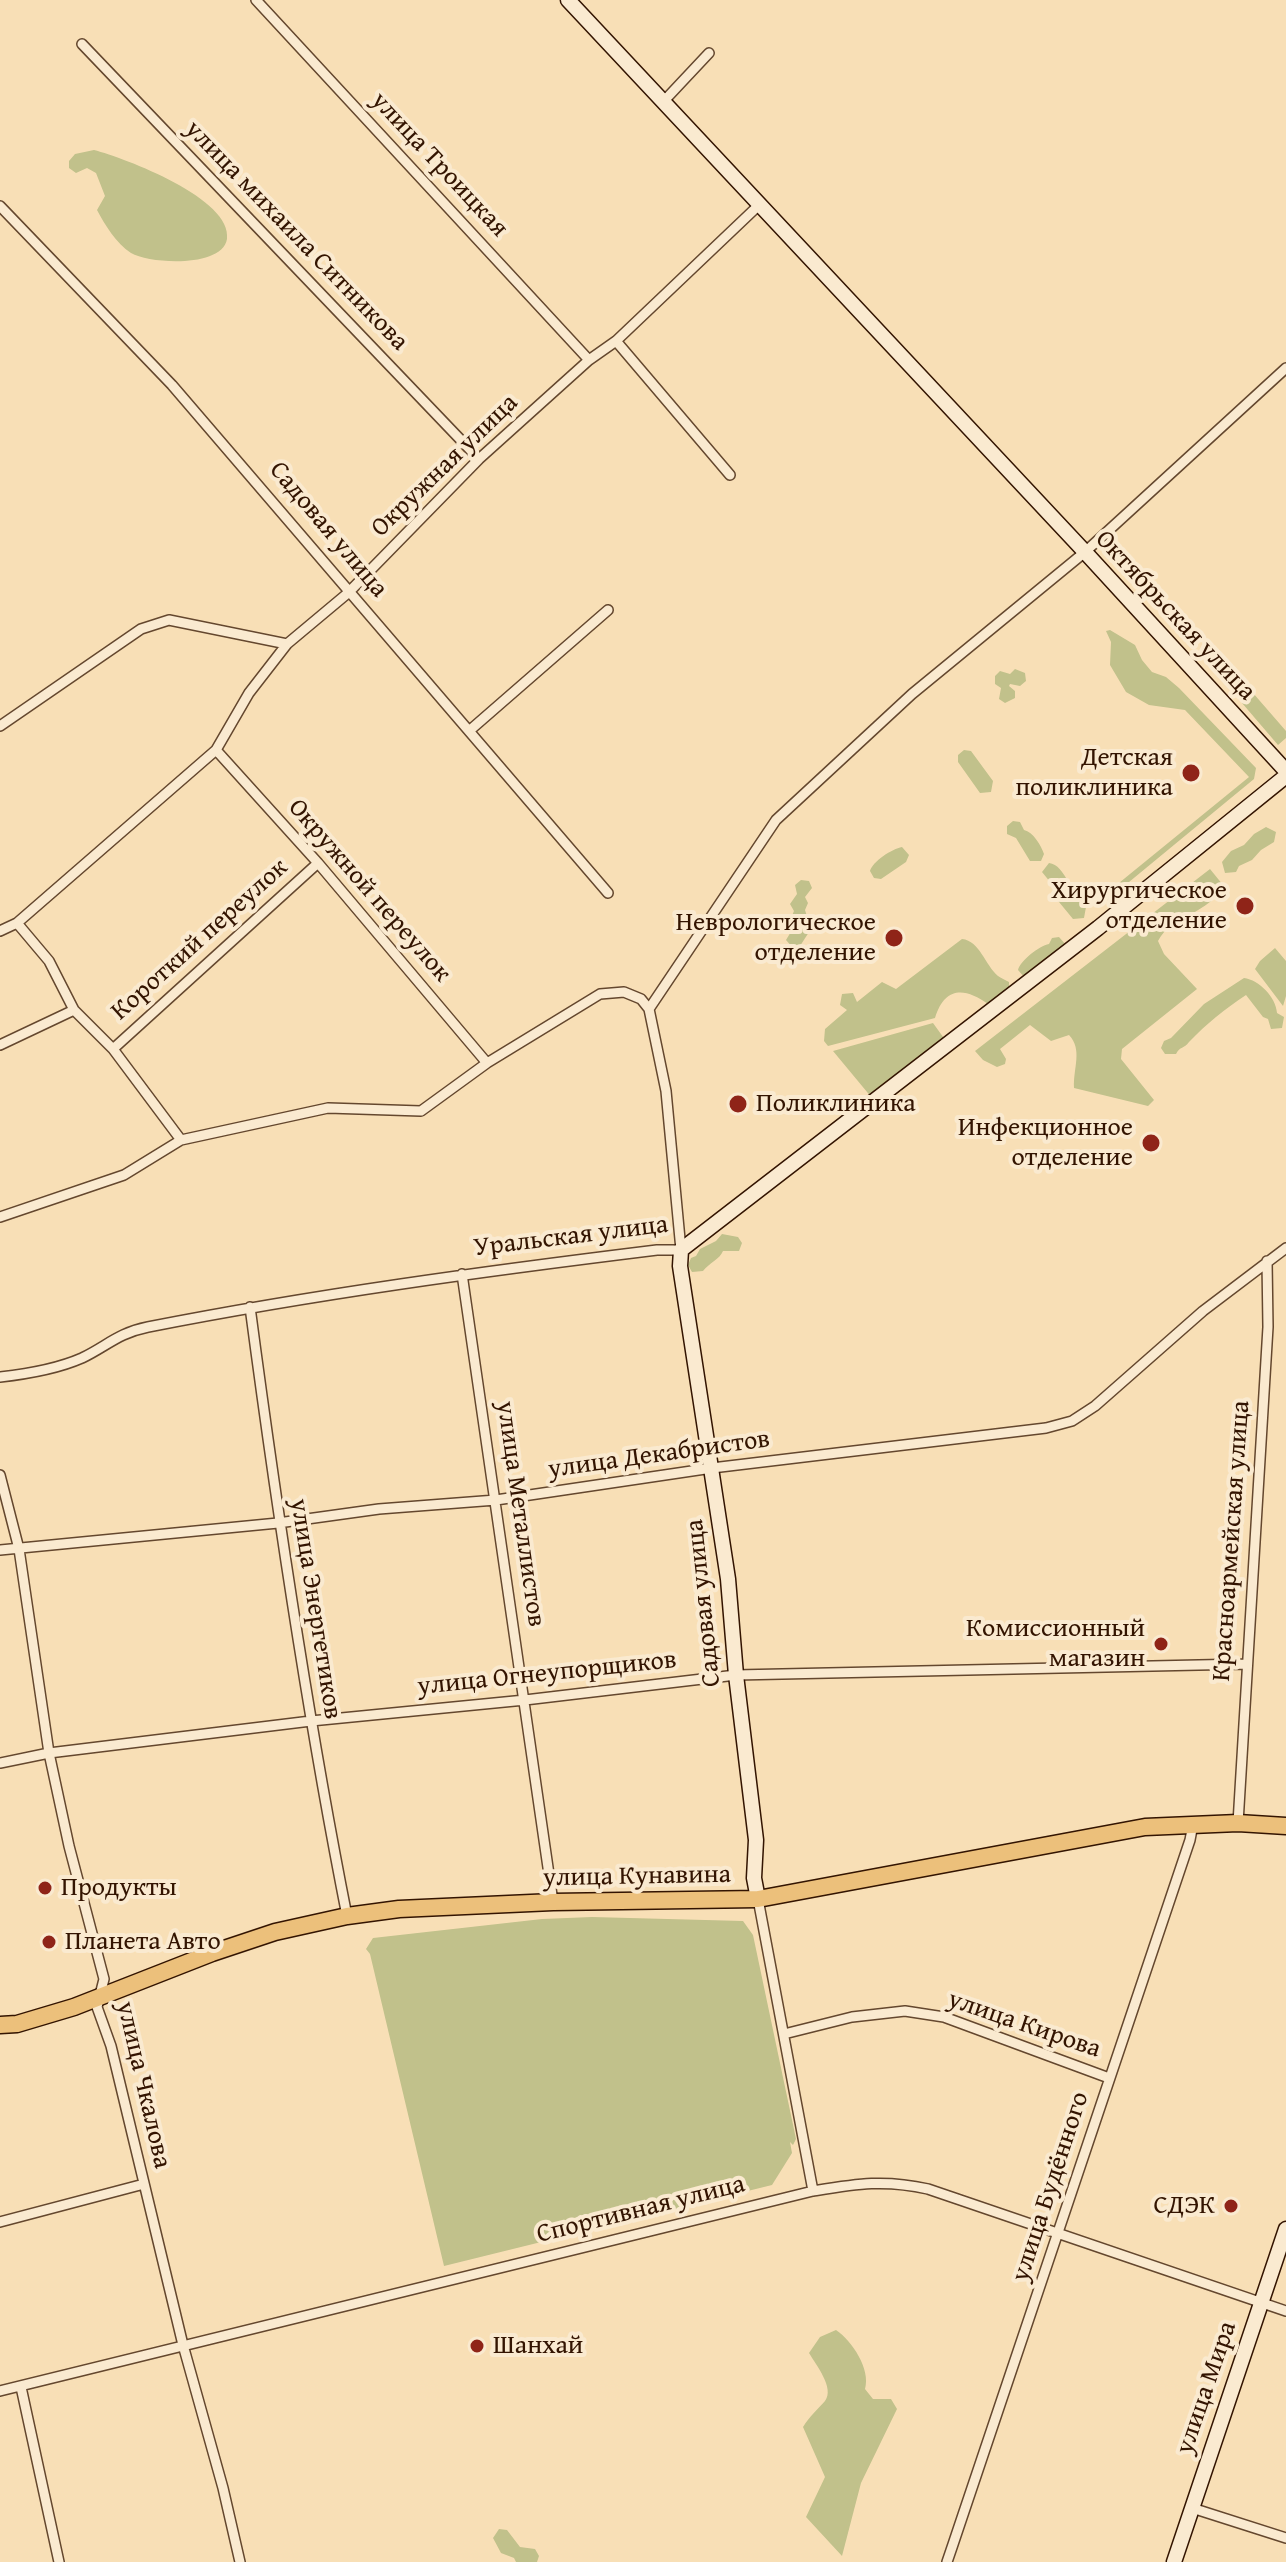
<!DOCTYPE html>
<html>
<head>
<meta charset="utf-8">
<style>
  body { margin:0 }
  canvas { display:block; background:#f8dfb6 }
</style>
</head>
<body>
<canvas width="1286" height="2562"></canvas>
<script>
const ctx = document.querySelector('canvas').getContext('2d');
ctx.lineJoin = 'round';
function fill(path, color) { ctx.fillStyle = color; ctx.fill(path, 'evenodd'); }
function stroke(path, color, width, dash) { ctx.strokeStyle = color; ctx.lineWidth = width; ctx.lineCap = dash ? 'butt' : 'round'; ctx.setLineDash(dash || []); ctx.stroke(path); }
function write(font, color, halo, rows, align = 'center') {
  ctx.font = font + ' "Gentium Book Plus",serif'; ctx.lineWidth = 8; ctx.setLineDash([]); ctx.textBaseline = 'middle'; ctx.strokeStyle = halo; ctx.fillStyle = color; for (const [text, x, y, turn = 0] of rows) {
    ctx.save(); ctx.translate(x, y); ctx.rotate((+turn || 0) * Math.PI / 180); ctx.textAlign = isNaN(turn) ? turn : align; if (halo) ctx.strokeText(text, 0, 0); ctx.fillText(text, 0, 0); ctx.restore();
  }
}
fill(new Path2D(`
  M94,150c31,8 139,49 133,89 -5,29 -77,25 -96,14 -15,-10 -26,-28 -34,-43l8,-14 -9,-23 -9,-5 -11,5 -7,-5v-7l6,-7z
  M1110,630l25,15 7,15 10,12 14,5 13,11 77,80 -2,11 -148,122 -3,-5 146,-119 -64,-67 -36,-5 -23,-13 -16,-27 1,-23 -5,-11z
  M1015,669l10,4 1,8 -6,5 -10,-2 -1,2 6,5v7l-10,5 -6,-4 2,-11 -6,-4v-8l5,-5 10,3z
  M1253,693l33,38v7l-8,7 -36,-42z
  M964,750l7,1 22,30 -2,11 -11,1 -22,-31v-7z
  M1013,821l7,1 4,8c9,2 17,15 20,24l-3,7h-11l-14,-23 -9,-4v-8z
  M1266,827l10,5 -2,10 -13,8 -9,10 -13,6 -3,6 -11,1 -3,-11 9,-11 13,-6 10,-11z
  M902,847l7,8 -3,7 -25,17 -7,-1 -4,-7c3,-10 22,-22 32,-24z
  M1049,863c17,2 22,33 37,44l-2,11 -11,1 -14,-17 -4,-14 -13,-16z
  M1210,869l13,16c-12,29 -52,30 -65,56l6,13 33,35 -75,60 -1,10 33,41 -6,6 -74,-18c-1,-20 9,-38 -5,-53l-18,6 -21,-16 -30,24 6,10 -1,5 -8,3 -14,-7 -8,-9z
  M801,880l8,1 3,7 -7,9 3,6 -3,7 6,19 -11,17 -7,2 -7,-8 9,-15 -4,-7 3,-7 -4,-7 7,-10 -2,-9z
  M1059,937l7,8 -41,33 -7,-8c3,-10 21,-24 31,-26l3,-6z
  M962,939c18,2 23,26 36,37 3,2 7,4 11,6v8l-21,14c-22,-16 -43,-19 -53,14l-107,28 -4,-5 1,-12 22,-19 -7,-5 2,-11 11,-1 4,9 25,-20 14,7z
  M1275,948l11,13v35l-3,10 -28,-37 5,-8z
  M1244,978c15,2 32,19 33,35l7,4 -2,11 -11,1 -3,-10 -5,-2 -17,-22c-21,14 -40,29 -57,47 -5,7 -9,4 -13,12h-11l-4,-6 3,-7 7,-3 33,-34z
  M933,1023l13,18 -74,57 -39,-47z
  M722,1234l16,3 4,6 -3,8h-16c-3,8 -14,12 -20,20l-11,1 -4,-7 3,-7 5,-2 4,-7 16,-8z
  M592,1917l151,4 10,14 43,204 -3,6 -3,-3 2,11 -20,32 -328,81 -74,-312 -4,-5 7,-11 169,-19z
  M836,2330c16,11 35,39 29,59l8,10h18l6,10 -36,74 -19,73 -36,-39 19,-40 -22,-50c7,-11 14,-17 22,-26 10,-13 -9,-36 -16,-48l11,-16z
  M499,2529l8,1 13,17 15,2 4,7 -2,6h-21l-2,-4 -13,-5 -8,-15z`), '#c1c18b');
const street = new Path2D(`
  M256,0l333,360
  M82,44l397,415
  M663,102l46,-49
  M0,206l172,179 436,508
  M616,341l114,134
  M0,726l141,-97 28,-9 118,24
  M469,731l139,-121
  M216,750l102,113 169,200
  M17,923l32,38 25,49 39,39 68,91
  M0,931l17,-8 199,-173 33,-57 38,-49 61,-51 131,-134 110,-99 27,-19 143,-136
  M649,1009l127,-189 136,-126 173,-142 201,-184
  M0,1045l74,-35
  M113,1049l205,-186
  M0,1217l124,-42 57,-35 147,-32 93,3 66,-48 113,-69 24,-2 17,7 8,10 17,82 15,159h-24c-171,21 -341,44 -509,77 -30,6 -41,19 -66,31 -25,11 -55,16 -82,19
  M462,1274l91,628
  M250,1307c27,204 57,407 97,609
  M0,1475l19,74 30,204 20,93 35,133 -7,28 14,39 72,299 40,143 17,74
  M0,1550l278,-27 101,-14 117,-9 216,-32 334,-40 26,-7 23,-15 108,-95 83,-63
  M0,1763l49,-10 262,-32 214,-21 211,-25 509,-11
  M1238,1823l30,-496 -1,-66
  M758,1899l55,292
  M784,2034l68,-17 53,-6 39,6 165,61
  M0,2222l144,-38
  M21,2387l38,175
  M0,2391l813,-200c43,-7 71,-12 115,-2l358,122
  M1192,2508l94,30
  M947,2562c82,-240 161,-481 243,-722l3,-16`);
const secondary = new Path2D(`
  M568,0l517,552 201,219
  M758,1899l-4,-21 2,-38 -20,-165 -8,-96 -48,-313 1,-16 417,-322 188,-152
  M1174,2562l112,-333`);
const primary = new Path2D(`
  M0,2025l17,-1 57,-17 138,-54 63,-21 72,-16 52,-7 154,-7 205,-3 387,-72 93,-4 48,3`);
stroke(street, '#64472e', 12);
stroke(secondary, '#331401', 17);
stroke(primary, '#331401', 19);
stroke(street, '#faead0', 9);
stroke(secondary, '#faead0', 14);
stroke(primary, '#ecc07b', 16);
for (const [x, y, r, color] of [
  [1191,773,10,"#8f2418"],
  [1245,906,10,"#8f2418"],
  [894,938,10,"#8f2418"],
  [738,1104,10,"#8f2418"],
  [1151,1143,10,"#8f2418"],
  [1161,1644,8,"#8f2418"],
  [45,1888,8,"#8f2418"],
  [49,1942,8,"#8f2418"],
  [1231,2206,8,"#8f2418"],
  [477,2346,8,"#8f2418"]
]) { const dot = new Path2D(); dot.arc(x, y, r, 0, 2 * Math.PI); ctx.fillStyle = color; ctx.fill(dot); stroke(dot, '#faead0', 3); }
write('26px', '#331401', '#faead0', [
  ["улица Троицкая",439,165,47],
  ["улица михаила Ситникова",296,236,46],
  ["Окружная улица",445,466,-44],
  ["Садовая улица",328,530,50],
  ["Октябрьская улица",1175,616,47],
  ["Окружной переулок",369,891,49],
  ["Короткий переулок",200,940,-42],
  ["Уральская улица",571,1237,-7],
  ["улица Декабристов",659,1455,-8],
  ["улица Металлистов",520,1514,82],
  ["Красноармейская улица",1232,1541,-86],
  ["Садовая улица",704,1603,-96],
  ["улица Энергетиков",315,1609,81],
  ["улица Огнеупорщиков",547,1674,-6],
  ["улица Кунавина",637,1877,-1],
  ["улица Кирова",1024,2025,19],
  ["улица Чкалова",143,2085,77],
  ["улица Будённого",1051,2187,-72],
  ["Спортивная улица",641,2210,-14],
  ["улица Мира",1207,2388,-71]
]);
write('26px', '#331401', '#faead0', [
  ["Детская",1173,758],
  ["поликлиника",1173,788],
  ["Хирургическое",1227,891],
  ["отделение",1227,921],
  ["Неврологическое",876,923],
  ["отделение",876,953],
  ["Поликлиника",756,1104,"left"],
  ["Инфекционное",1133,1128],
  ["отделение",1133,1158],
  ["Комиссионный",1145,1629],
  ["магазин",1145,1659],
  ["Продукты",61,1888,"left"],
  ["Планета Авто",65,1942,"left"],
  ["СДЭК",1215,2206],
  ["Шанхай",493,2346,"left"]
], 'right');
</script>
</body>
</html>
